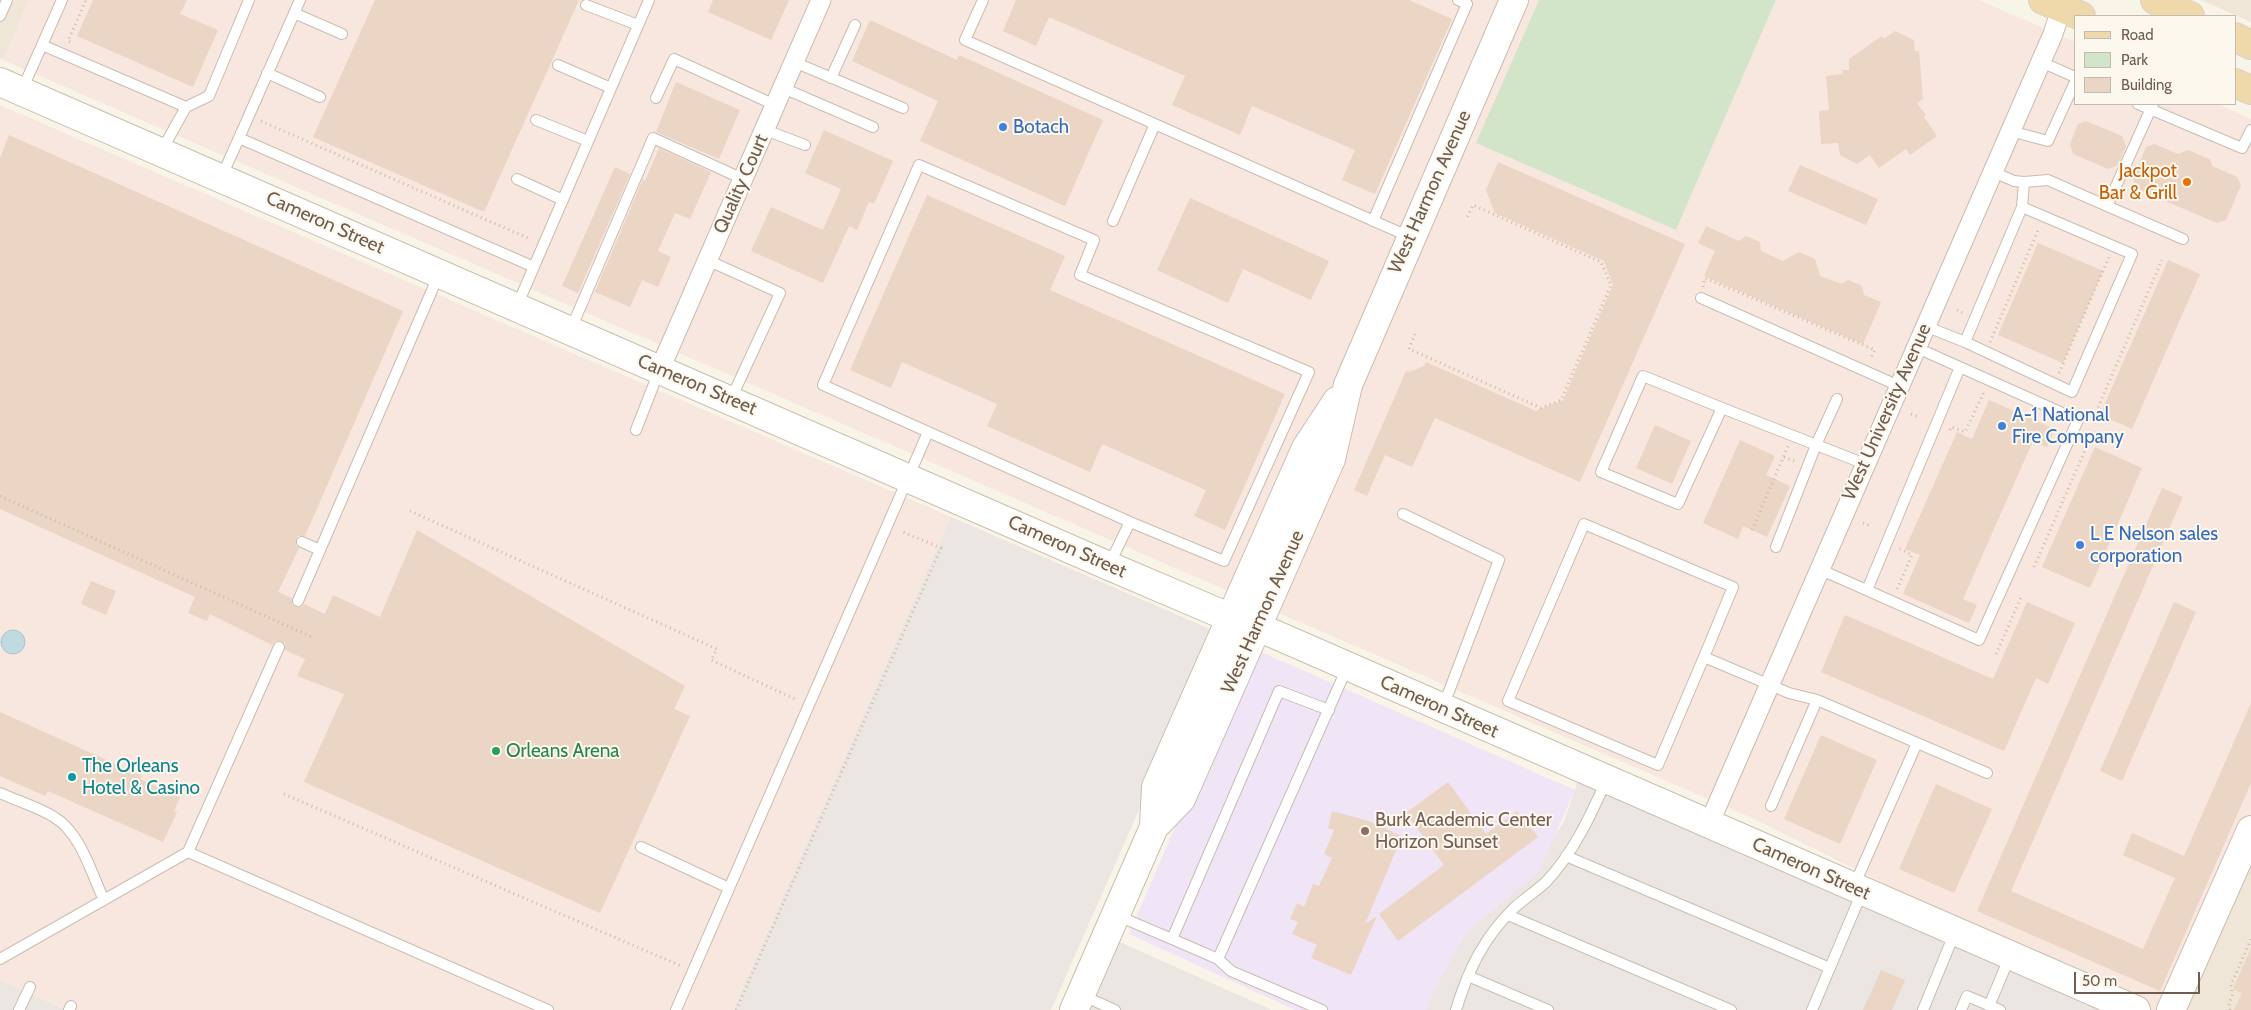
<!DOCTYPE html>
<html>
<head>
<meta charset="utf-8">
<style>
  body { margin:0 }
  #map { position:relative; width:2251px; height:1010px; overflow:hidden; background:#f9f4e8; font-family:Cabin,sans-serif }
  canvas { display:block }
  .legend { position:absolute; left:2074px; top:15px; width:162px; height:90px; box-sizing:border-box; background:#fdf8ee; border:1px solid #c5baaf; margin:0; padding:6px 9px; list-style:none; font-size:15px; color:#705d50 }
  .legend li { display:flex; align-items:center; gap:10px; height:25px }
  .legend b { width:25px; border:1px solid #c5baaf }
  .scale { position:absolute; left:2074px; top:972px; width:126px; height:22px; box-sizing:border-box; border:2px solid #705d50; border-top:0; padding-left:6px; font-size:15px; line-height:18px; white-space:nowrap; color:#705d50; -webkit-text-stroke:4px #fdf8ee; paint-order:stroke }
</style>
</head>
<body>
<div id="map">
<canvas width="2251" height="1010"></canvas>
<ul class="legend">
<li><b style="height:6px;background:#efd8aa"></b>Road</li>
<li><b style="height:14px;background:#d3e5c8"></b>Park</li>
<li><b style="height:14px;background:#ebd5c4"></b>Building</li>
</ul>
<div class="scale">50 m</div>
</div>
<script>
const ctx = document.querySelector('canvas').getContext('2d');
ctx.lineJoin = 'round';
function fill(path, color) { ctx.fillStyle = color; ctx.fill(path, 'evenodd'); }
function stroke(path, color, width, dash) { ctx.strokeStyle = color; ctx.lineWidth = width; ctx.lineCap = dash ? 'butt' : 'round'; ctx.setLineDash(dash || []); ctx.stroke(path); }
function write(font, color, halo, rows, align = 'center') {
  ctx.font = font + ' Cabin,sans-serif'; ctx.lineWidth = 4; ctx.setLineDash([]); ctx.textBaseline = 'middle'; ctx.strokeStyle = halo; ctx.fillStyle = color; for (const [text, x, y, turn = 0] of rows) {
    ctx.save(); ctx.translate(x, y); ctx.rotate((+turn || 0) * Math.PI / 180); ctx.textAlign = isNaN(turn) ? turn : align; if (halo) ctx.strokeText(text, 0, 0); ctx.fillText(text, 0, 0); ctx.restore();
  }
}
fill(new Path2D(`
  M0,0h29l-26,60 -3,-2z
  M2201,0h50v22z
  M2251,830v180h-80z`), '#f0e6d8');
fill(new Path2D(`
  M29,0h1510l-62,143 199,87 100,-230h203l96,42v62h142l34,15v711l-80,180h-31l-388,-192 -1749,-758z
  M0,105l951,412 -218,493h-668l-65,-30z`), '#f8e7de');
fill(new Path2D(`
  M951,517l266,115 -166,378h-318z
  M1582,769l554,241h-711l21,-60 99,-101 19,-27z
  M1104,935l168,75h-201z
  M0,980l65,30h-65z`), '#ebe6e1');
fill(new Path2D(`
  M1252,648l323,142 -37,83 -72,60 -33,59 -7,18h-131l-166,-76z`), '#f0e5f6');
fill(new Path2D(`
  M1539,0h237l-100,230 -200,-87z`), '#d3e5c8');
const water = new Path2D(`
  M1 642a12 12 0 1 1 24 0a12 12 0 1 1-24 0Z`);
fill(water, '#bfdae1');
stroke(water, '#a7c8d1', 1);
fill(new Path2D(`
  M93,0h94l-7,14 38,16 -25,57 -116,-51z
  M375,0h204l-95,212 -171,-75z
  M713,0h76l-18,40 -63,-28z
  M1016,0h393l43,19 -77,175 -33,-14 13,-30 -103,-44 -12,29 -68,-30 13,-29 -136,-59 -13,29 -33,-15z
  M870,20l87,40 2,-5 144,65 -38,86 -145,-65 18,-40 -86,-40z
  M1895,31l19,9 1,11h4l4,48 -6,4 9,12 -2,2 13,19 -27,19 -4,-6 -27,19 -9,-13 -13,9 -17,-9 -2,-12 -17,1 -2,-33 10,-1 -3,-34 17,-2 -1,-4h7v-11l33,-23 2,3z
  M676,82l64,28 -21,49 -63,-27z
  M2086,121l36,15 4,10 -8,19 -10,4 -35,-15 -3,-10 8,-20z
  M824,130l69,31 -19,43 -5,-2 -12,28 -8,-4 -26,57 -72,-32 20,-44 52,23 18,-41 -36,-16z
  M9,135l394,176 -98,225h-7l-2,4v6l3,2 -21,44 14,6v7l4,2h6l2,-3 21,10 8,-19 47,22 37,-87 268,156 -11,23 16,7 -90,197 -296,-131 40,-88 -47,-18 8,-17 -20,-9v-7l-4,-2h-6l-3,4 -62,-31 -3,7 -19,-8 7,-16 -195,-88v-351z
  M2154,144l24,10 10,-4 23,10 1,6 25,11 4,8 -15,35 -9,3 -80,-34 -4,-10 13,-32z
  M659,148l52,24 -21,47 -15,-6 -17,38 13,6 -13,30 -16,-7 -12,27 -35,-15 48,-113 2,2z
  M1498,162l187,82 -105,238 -145,-64 -23,49 -27,-12 -18,41 -13,-6 52,-119 3,1 15,-6 2,-4 110,49 27,-11 50,-115 -9,-24 -109,-48 -9,-23z
  M1800,165l78,34 -12,26 -78,-34z
  M615,167l15,7 -52,119 -16,-7z
  M927,195l138,61 -15,34 235,104 -60,136 -31,-14 12,-26 -104,-46 -12,28 -103,-46 10,-22 -95,-42 -11,26 -41,-18z
  M1190,198l139,63 -18,39 -68,-31 -15,34 -71,-33z
  M1706,226l33,15 7,-5 14,6 1,9 22,10 16,-9 16,7 5,17 22,8 6,-4 14,6 2,9 17,7 -18,42 -159,-68 11,-25 -17,-8z
  M2038,243l65,28 -40,92 -65,-28z
  M2168,260l32,14 -68,155 -32,-14z
  M1989,400l66,29 -8,18 -14,-6 -70,158 14,6 -8,18 -66,-29 17,-39 -15,-6 52,-117 15,7z
  M1655,425l36,16 -19,43 -36,-16z
  M1740,440l35,16 -9,19 24,11 -23,51 -24,-11 -5,13 -35,-16z
  M2095,447l47,21 -52,120 -48,-21z
  M2162,488l21,9 -172,394 132,58 32,-71 -52,-23 9,-22 52,23 67,-153v80l-91,208 -183,-80z
  M91,581l25,10 -10,24 -25,-11z
  M2027,602l48,21 -27,61 -12,-6 -32,73 -183,-79 24,-57 148,64z
  M2174,602l22,10 -74,169 -22,-10z
  M0,712l142,64 -2,3 40,18 -6,14 3,1 -14,30 -115,-51 -3,5 -45,-20z
  M1821,735l56,25 -37,84 -56,-25z
  M1448,782l38,52 31,-23 21,26 -140,104 -19,-27 65,-49 -38,-52z
  M1936,784l56,25 -38,84 -55,-24z
  M1332,811l37,10 33,15 -37,88 12,-8 -26,59 -40,-17 6,-13 -25,-11 6,-12 -8,-3 7,-16 7,4 9,-23 6,2 13,-28 -8,-4 10,-24 -6,-2z
  M2251,948v62h-17l8,-17 -9,-4z
  M1881,970l24,10 -13,30h-29z`), '#ebd5c4');
const lane = new Path2D(`
  M300,0l-61,138 295,129
  M983,0l-18,40 445,197
  M586,5l52,20
  M294,13l48,21
  M0,16l7,-16
  M42,45l144,62
  M794,62l109,46
  M2041,62l34,15
  M558,65l53,23
  M267,73l53,24
  M831,78l24,-53
  M783,88l90,39
  M22,90l40,-90
  M656,98l18,-39 101,46
  M2138,104l104,44 9,-18
  M2153,104l-46,102 76,33
  M536,120l52,21
  M765,130l40,15
  M2010,131l38,10 27,-59
  M162,150l24,-43 23,-11 40,-96
  M1993,172l21,9 10,1 24,-2 59,26
  M221,178l18,-40
  M517,179l46,21
  M1113,221l42,-97
  M1373,221l94,-217 -9,-4
  M707,260l73,33 -49,106
  M1701,298l198,88
  M517,306l132,-306
  M1925,326l40,16 57,-135 2,-25
  M571,329l82,-191 90,41
  M1965,342l107,50 60,-138 -110,-47
  M1722,408l-79,-32 -42,96 77,32 44,-96 143,56
  M636,430l23,-59
  M1403,514l96,46 -56,147
  M302,542l18,8
  M1776,547l40,-102 21,-46
  M1109,565l21,-43 94,39 85,-189 -229,-97 14,-35 -175,-75 -96,220 307,137
  M1819,569l160,71 99,-220 -163,-73
  M1867,590l93,-223
  M298,601l141,-327
  M1704,657l29,-70 -149,-63 -76,177 150,64 46,-108 85,36 28,7 170,73
  M1329,710l-50,-19 -107,248 46,20 120,-271 9,-20
  M0,793c17,8 38,14 54,24 27,16 37,56 50,83
  M1771,806l46,-106
  M641,847l88,41
  M188,852l360,158
  M1566,856l264,112
  M1854,886l63,-143
  M1508,915l223,95
  M1118,916l54,23
  M0,959l188,-107 91,-205
  M1218,959l13,12 91,39
  M1468,976l80,34
  M1081,995l34,15
  M1989,1006l21,-50
  M19,1010l11,-23
  M69,1010l2,-4
  M676,1010l252,-578
  M1456,1010c12,-40 28,-73 58,-102 10,-9 22,-17 32,-26 27,-29 44,-65 60,-101
  M1812,1010l50,-118
  M1923,1010l32,-78
  M1961,1010l6,-14 33,14`);
const street = new Path2D(`
  M660,369l161,-369
  M1709,824l344,-790 11,-34`);
const secondary = new Path2D(`
  M0,82l1109,484 122,52 43,16 862,376
  M1154,827l2,-40 150,-339 31,-47
  M1074,1010l80,-183 27,-28 150,-340 17,-74 166,-385
  M2171,1010l80,-180`);
const primary = new Path2D(`
  M2043,0l38,16
  M2155,0l35,16
  M2235,37l16,8
  M2235,83l16,7`);
stroke(lane, '#cabcb0', 12);
stroke(street, '#cabcb0', 21);
stroke(secondary, '#ccbdae', 30);
stroke(primary, '#d7d2ce', 30);
stroke(new Path2D(`
  M70,42l-2,-1 18,-41
  M261,121l269,118
  M1703,287l2,-9 170,72 -5,9
  M1957,310l8,4
  M1415,334l-6,15 132,59 20,-8 50,-115 -10,-23 -128,-57 -6,12
  M1990,342l49,-114
  M2059,373l50,-116
  M2096,412l66,-152
  M1911,414l7,3
  M1950,430l1,-3 14,5 19,-40
  M1784,457l12,5
  M410,511l307,138 -6,11 84,39
  M1863,523l7,3
  M1752,530l36,-84
  M2034,567l55,-126
  M1897,589l15,-34 -14,-7
  M1996,654l26,-59
  M284,794l397,172
  M736,1010l205,-462 -38,-16 1,-3
  M2230,1010l-1,-7 4,-9 -2,-9 20,-46`), '#d0b9a7', 3, [1, 4]);
stroke(lane, '#fff', 10);
stroke(street, '#fff', 19);
stroke(secondary, '#fff', 28);
stroke(primary, '#efd8aa', 28);
stroke(new Path2D(`
  M0,496l314,142`), '#d0b9a7', 3, [1, 4]);
for (const [x, y, r, color] of [
  [1003,127,5,"#3f7fe0"],
  [2187,182,5,"#e8710a"],
  [2002,426,5,"#3f7fe0"],
  [2080,545,5,"#3f7fe0"],
  [496,751,5,"#2e9e5b"],
  [72,777,5,"#0f9aa8"],
  [1365,831,5,"#8d6e63"]
]) { const dot = new Path2D(); dot.arc(x, y, r, 0, 2 * Math.PI); ctx.fillStyle = color; ctx.fill(dot); stroke(dot, '#fdf8ee', 2); }
write('19px', '#366cbe', '#fdf8ee', [
  ["Botach",1013,127],
  ["A-1 National",2012,415],
  ["Fire Company",2012,437],
  ["L E Nelson sales",2090,534],
  ["corporation",2090,556]
], 'left');
write('19px', '#c56008', '#fdf8ee', [
  ["Jackpot",2177,171],
  ["Bar & Grill",2177,193]
], 'right');
write('19px', '#705d50', '#fdf8ee', [
  ["Quality Court",741,184,-66],
  ["West Harmon Avenue",1430,192,-66],
  ["Cameron Street",325,223,24],
  ["Cameron Street",697,385,23],
  ["West University Avenue",1887,412,-66],
  ["Cameron Street",1067,547,24],
  ["West Harmon Avenue",1263,612,-66],
  ["Cameron Street",1439,707,24],
  ["Cameron Street",1811,869,24]
]);
write('19px', '#27864d', '#fdf8ee', [
  ["Orleans Arena",506,751]
], 'left');
write('19px', '#0d838f', '#fdf8ee', [
  ["The Orleans",82,766],
  ["Hotel & Casino",82,788]
], 'left');
write('19px', '#785e54', '#fdf8ee', [
  ["Burk Academic Center",1375,820],
  ["Horizon Sunset",1375,842]
], 'left');
</script>
</body>
</html>
